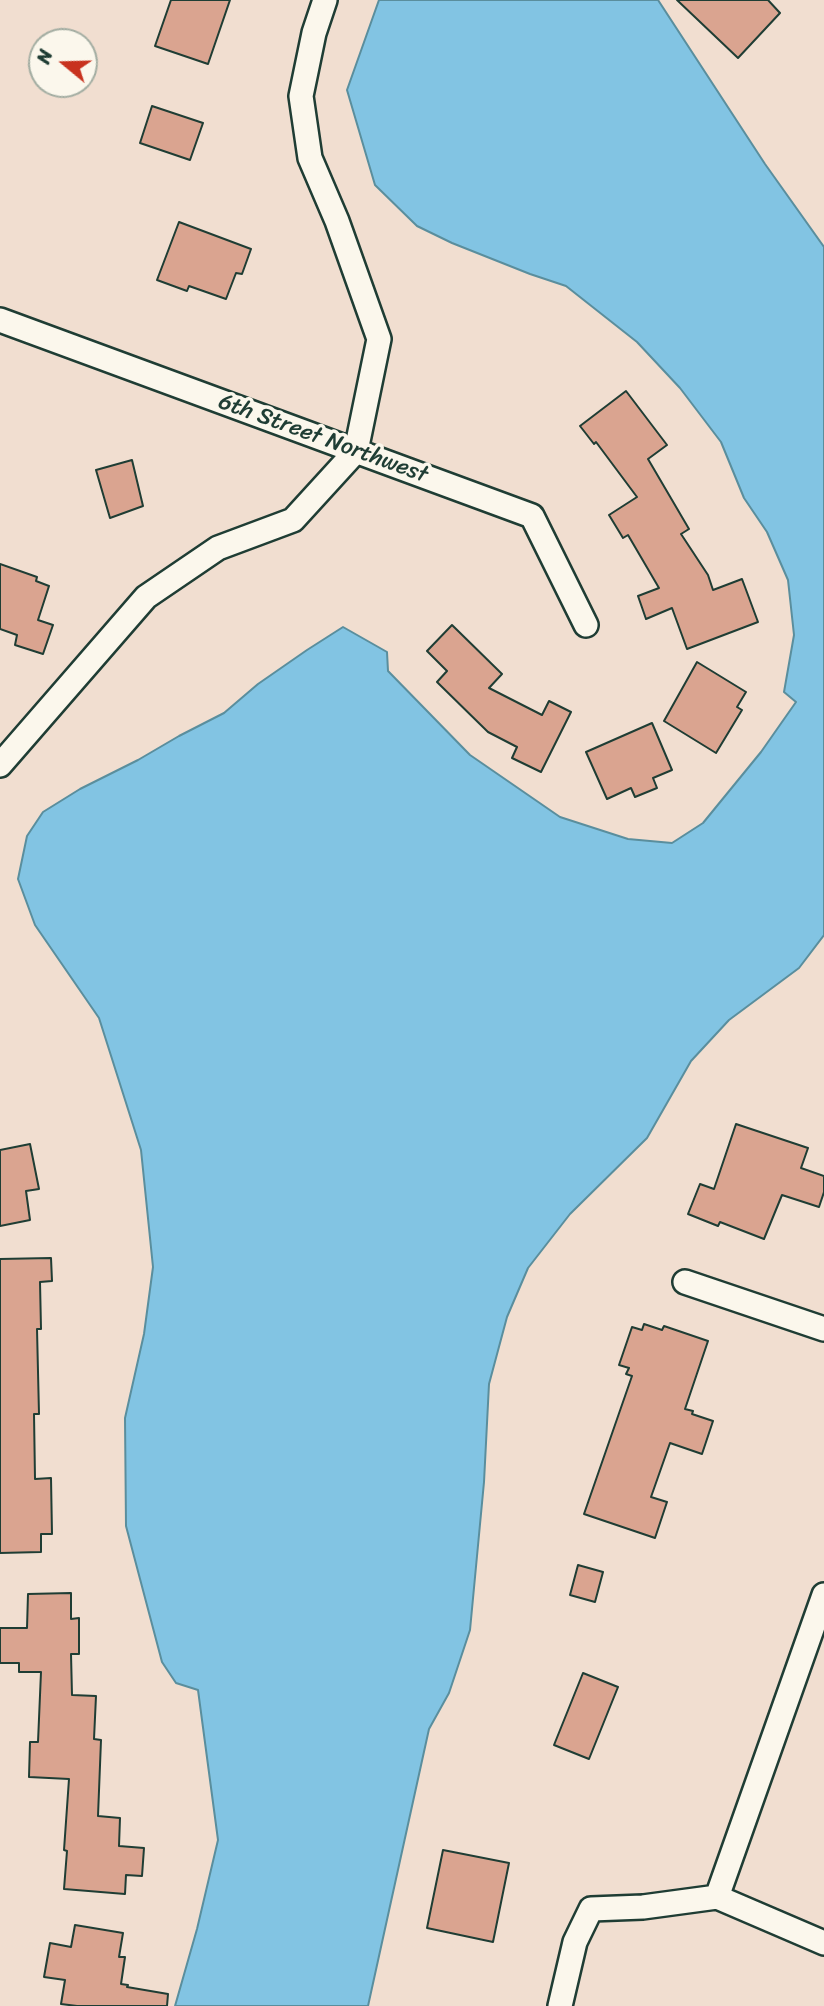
<!DOCTYPE html>
<html>
<head>
<meta charset="utf-8">
<style>
  body { margin:0 }
  #map { position:relative; width:824px; height:2006px; overflow:hidden; background:#f1ded0; font-family:Sriracha,sans-serif }
  canvas { display:block }
  .north { position:absolute; left:28px; top:28px; width:70px; height:70px; box-sizing:border-box; background:#fbf7ec; border:2px solid #a3ada2; border-radius:50%; rotate:289deg; font-size:19px; font-weight:700; line-height:28px; text-align:center; color:#1f3d34 }
  .north::after { content:''; display:block; margin:auto; width:24px; height:32px; background:#c8321e; clip-path:polygon(50% 0,100% 100%,50% 72%,0 100%) }
</style>
</head>
<body>
<div id="map">
<canvas width="824" height="2006"></canvas>
<div class="north">N</div>
</div>
<script>
const ctx = document.querySelector('canvas').getContext('2d');
ctx.lineJoin = 'round';
function fill(path, color) { ctx.fillStyle = color; ctx.fill(path, 'evenodd'); }
function stroke(path, color, width, dash) { ctx.strokeStyle = color; ctx.lineWidth = width; ctx.lineCap = dash ? 'butt' : 'round'; ctx.setLineDash(dash || []); ctx.stroke(path); }
function write(font, color, halo, rows, align = 'center') {
  ctx.font = font + ' Sriracha,sans-serif'; ctx.lineWidth = 7; ctx.setLineDash([]); ctx.textBaseline = 'middle'; ctx.strokeStyle = halo; ctx.fillStyle = color; for (const [text, x, y, turn = 0] of rows) {
    ctx.save(); ctx.translate(x, y); ctx.rotate((+turn || 0) * Math.PI / 180); ctx.textAlign = isNaN(turn) ? turn : align; if (halo) ctx.strokeText(text, 0, 0); ctx.fillText(text, 0, 0); ctx.restore();
  }
}
const water = new Path2D(`
  M379,0h279l107,164 59,83v688l-25,33 -70,52 -38,41 -44,77 -77,76 -42,54 -21,49 -18,67 -5,98 -14,148 -21,63 -20,36 -61,277h-193l22,-77 21,-89 -20,-150 -22,-7 -14,-21 -36,-136 -1,-108 19,-84 9,-67 -12,-117 -42,-132 -64,-93 -17,-46 9,-43 16,-24 37,-23 58,-29 41,-24 45,-23 34,-29 49,-34 36,-23 44,25 1,19 82,84 90,62 68,22 44,4 31,-20 58,-71 35,-50 -12,-10 10,-57 -6,-55 -21,-48 -23,-34 -23,-56 -41,-54 -43,-46 -71,-56 -36,-12 -78,-31 -35,-17 -42,-41 -28,-95z`);
fill(water, '#82c4e3');
stroke(water, '#5a8e9d', 2);
const building = new Path2D(`
  M171,0h59l-22,64 -53,-18z
  M677,0h91l12,13 -42,45z
  M152,106l51,17 -13,37 -50,-17z
  M179,222l72,27 -9,25 -6,-1 -10,26 -37,-13 -2,5 -30,-11z
  M626,391l41,54 -19,14 41,70 -8,5 27,41 5,15 29,-11 16,43 -71,27 -15,-41 -26,11 -8,-23 21,-8 -31,-53 -5,3 -14,-23 28,-18 -41,-55 -2,2 -14,-18z
  M132,460l11,46 -33,12 -14,-48z
  M0,564l37,13 -1,4 13,5 -11,34 15,5 -10,29 -28,-9 2,-10 -17,-6z
  M452,625l50,49 -13,14 53,27 7,-14 22,11 -30,60 -29,-14 5,-11 -29,-15 -51,-50 10,-11 -20,-20z
  M697,662l49,30 -9,15 5,3 -26,43 -52,-32z
  M652,723l20,47 -19,8 4,10 -22,9 -4,-9 -24,11 -21,-47z
  M736,1124l72,24 -7,20 23,8v16l-5,15 -37,-12 -18,44 -44,-17 -2,4 -30,-12 12,-30 14,5z
  M30,1144l9,45 -13,2 4,29 -30,6v-76z
  M51,1258l1,23 -12,1 1,47h-4l2,85h-5l1,65 16,-1 1,56h-11v18l-41,1v-294z
  M644,1324l18,6 2,-4 44,15 -23,68 8,2 -1,3 21,7 -11,33 -32,-11 -19,54 16,5 -12,36 -71,-24 48,-138 -6,-2 3,-6 -10,-3 13,-38 10,3z
  M578,1565l25,7 -8,30 -25,-7z
  M71,1593v26l8,-1v36h-8l1,41 24,1 -2,43 7,1 -3,76 22,2 -1,28 25,2 -2,28 -16,-1 -1,19 -61,-5 3,-38 -3,-1 5,-71 -40,-2 1,-35h8l3,-70h-22v-9h-19v-35h27l1,-34z
  M583,1673l35,14 -29,72 -35,-14z
  M443,1850l66,13 -16,79 -66,-14z
  M75,1925l48,8 -4,24h6l-4,27 7,1 -1,2 41,7 -1,12h-90l-16,-2 4,-24 -21,-3 6,-34 21,4z`);
fill(building, '#daa490');
stroke(building, '#1f3d34', 2);
const minor = new Path2D(`
  M0,320l532,196 54,109
  M0,765l146,-168 72,-49 75,-28 63,-69 23,-112 -42,-118 -27,-63 -9,-62 13,-63 11,-33
  M685,1282l139,47
  M717,1897l107,-302
  M717,1897l107,46
  M560,2006l15,-64 16,-33 52,-2 74,-10`);
stroke(minor, '#1f3d34', 28);
stroke(minor, '#fbf7ec', 23);
write('23px', '#1f3d34', '#fbf7ec', [
  ["6th Street Northwest",323,439,20]
]);
</script>
</body>
</html>
